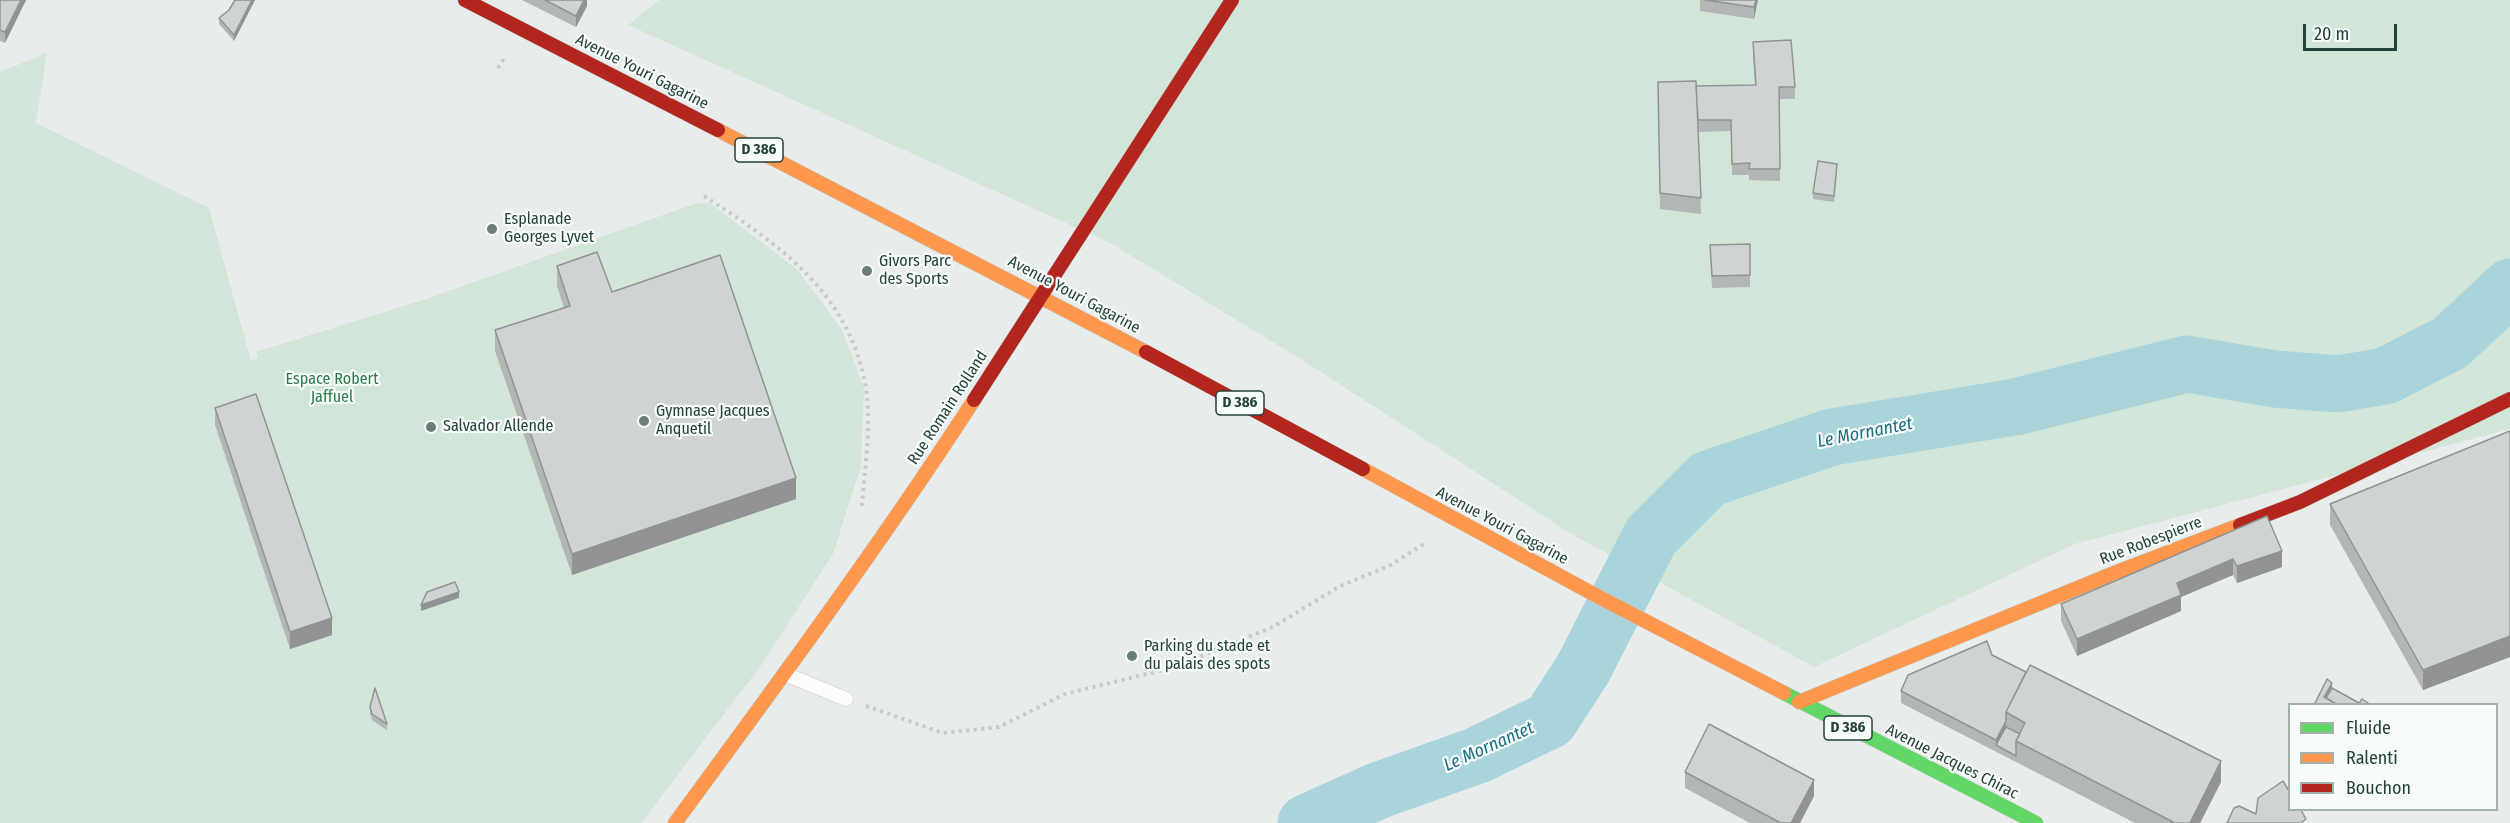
<!DOCTYPE html>
<html>
<head>
<meta charset="utf-8">
<style>
  body { margin:0 }
  #map { position:relative; width:2510px; height:823px; overflow:hidden; background:#e8edeb; font-family:"Fira Sans Condensed",sans-serif }
  canvas { display:block }
  .legend { position:absolute; left:2288px; top:703px; width:210px; height:108px; box-sizing:border-box; background:#f7fbf9; border:2px solid #a3b1ad; margin:0; padding:8px 10px; list-style:none; font-size:18px; color:#24423a }
  .legend li { display:flex; align-items:center; gap:12px; height:30px }
  .legend b { width:30px; border:2px solid #a3b1ad }
  .scale { position:absolute; left:2303px; top:24px; width:94px; height:27px; box-sizing:border-box; border:3px solid #24423a; border-top:0; padding-left:8px; font-size:18px; line-height:21px; white-space:nowrap; color:#24423a; -webkit-text-stroke:4px #f7fbf9; paint-order:stroke }
</style>
</head>
<body>
<div id="map">
<canvas width="2510" height="823"></canvas>
<ul class="legend">
<li><b style="height:8px;background:#63d668"></b>Fluide</li>
<li><b style="height:8px;background:#ff974d"></b>Ralenti</li>
<li><b style="height:8px;background:#b3261e"></b>Bouchon</li>
</ul>
<div class="scale">20 m</div>
</div>
<script>
const ctx = document.querySelector('canvas').getContext('2d');
ctx.lineJoin = 'round';
function fill(path, color) { ctx.fillStyle = color; ctx.fill(path, 'evenodd'); }
function stroke(path, color, width, dash) { ctx.strokeStyle = color; ctx.lineWidth = width; ctx.lineCap = dash ? 'butt' : 'round'; ctx.setLineDash(dash || []); ctx.stroke(path); }
function write(font, color, halo, rows, align = 'center') {
  ctx.font = font + ' "Fira Sans Condensed",sans-serif'; ctx.lineWidth = 4.5; ctx.setLineDash([]); ctx.textBaseline = 'middle'; ctx.strokeStyle = halo; ctx.fillStyle = color; for (const [text, x, y, turn = 0] of rows) {
    ctx.save(); ctx.translate(x, y); ctx.rotate((+turn || 0) * Math.PI / 180); ctx.textAlign = isNaN(turn) ? turn : align; if (halo) ctx.strokeText(text, 0, 0); ctx.fillText(text, 0, 0); ctx.restore();
  }
}
fill(new Path2D(`
  M659,0h1851v429l-435,115 -261,123 -241,-132 -274,-177 -187,-114 -484,-219z
  M47,53l-11,70 173,85 42,153 7,-3 -2,-6 167,-52 271,-96 15,-2 89,68 44,60 22,58 -3,78 -28,88 -73,113 -119,156h-641v-751z`), '#d1e6d8');
stroke(new Path2D(`
  M1306,823l71,-32 101,-36 72,-35 33,-51 68,-133 57,-57 124,-42 183,-30 172,-43 88,15 63,5 47,-8 65,-33 60,-56`), '#a9d4db', 57);
const lane = new Path2D(`
  M785,674l61,25`);
const fast = new Path2D(`
  M1784,693l252,130`);
const slow = new Path2D(`
  M718,130l428,222
  M1363,469l234,127 187,97
  M1799,702l320,-131 121,-46
  M675,823c102,-139 205,-278 299,-423`);
const jam = new Path2D(`
  M465,0l253,130
  M1146,352l217,117
  M974,400l258,-400
  M2240,525l60,-23 210,-103`);
stroke(lane, '#c5cac8', 15);
stroke(fast, '#c3cbc8', 15);
stroke(slow, '#c3cbc8', 15);
stroke(jam, '#c3cbc8', 15);
stroke(new Path2D(`
  M498,68l8,-13
  M704,196c78,50 151,101 163,201 4,36 -3,74 -5,110
  M866,706l77,27 56,-6 66,-33 106,-26 102,-41 67,-41 49,-20 38,-24`), '#c3ccca', 4, [3, 4.5]);
stroke(lane, '#fcfcfc', 14);
stroke(fast, '#63d668', 14);
stroke(slow, '#ff974d', 14);
stroke(jam, '#b3261e', 14);
fill(new Path2D(`
  M0,0h26l-21,43 -5,-2z
  M235,0h20l-21,41 -15,-17v-6l10,-8z
  M522,0h65v6l-11,21z
  M1700,0h58l-4,19 -54,-8z
  M1753,42l42,45v12h-16l1,82 -31,-1v-5h-17l-1,-44 -33,1 3,82 -41,-5 -2,-127 38,4 59,-1 -2,-32z
  M1837,170l-3,32 -21,-3v-6z
  M1750,244v43l-38,1 -2,-32z
  M557,266l55,26 184,207 -224,76 -77,-224v-21l69,-22 -7,-22z
  M215,408l117,227 -42,14 -75,-224z
  M2510,431v226l-87,33 -93,-165v-21z
  M2267,516l15,51 -45,16 -4,-8 -52,22v14l-104,45 -16,-35v-17z
  M1992,655l229,127 -21,41h-65l-234,-120v-12z
  M370,707l17,17v6l-15,-10 -2,-7z
  M1685,772l129,24 -14,27h-50l-65,-35z`), '#b2b6b5');
fill(new Path2D(`
  M21,0h5l-21,43v-11z
  M252,0h3l-21,41v-6z
  M584,0h3v6l-11,21v-11z
  M1756,0h2l-4,19v-12z
  M796,478v21l-224,76v-21z
  M2282,551v16l-45,16v-17z
  M2233,559v16l-52,22v14l-104,45v-17l100,-56z
  M459,592v6l-38,13v-6z
  M332,618v17l-42,14v-17z
  M2510,636v21l-87,33v-20z
  M2332,683v11l-6,10 -2,-7z
  M2006,721v11l-10,13v-5z
  M2221,761v21l-21,41h-10z
  M1814,780v16l-14,27h-9z`), '#919493');
const building = new Path2D(`
  M0,0h21l-16,32 -5,-2z
  M235,0h17l-18,35 -15,-17 10,-8z
  M545,0h39l-8,16z
  M1705,0h51l-2,7z
  M1791,40l4,47h-16l1,82h-31l1,-6 -18,1 -1,-44h-33l-2,-34 60,-1 -3,-43z
  M1696,81l5,117 -41,-5 -2,-111z
  M1818,161l19,3 -3,32 -21,-3z
  M1750,244v31l-38,1 -2,-31z
  M597,252l15,40 108,-37 76,223 -224,76 -77,-224 75,-24 -13,-40z
  M256,394l76,224 -42,14 -75,-224z
  M2510,431v205l-87,34 -93,-166z
  M2267,516l15,35 -45,15 -4,-7 -56,24 4,12 -104,44 -16,-35z
  M455,582l4,10 -38,13 6,-13z
  M1987,641l5,14 34,17 -20,40v9l-10,19 -95,-49 7,-16z
  M2030,665l191,96 -31,62h-15l-159,-82 9,-18 -19,-11z
  M2327,679l5,4 -8,14 14,8h-24z
  M375,688l12,36 -15,-10 -2,-7z
  M2332,688l27,15 -1,2h-20l-12,-7z
  M2362,699l9,6h-13z
  M1709,724l105,56 -23,43h-10l-96,-51z
  M2006,727l14,7 -4,7v15l-20,-11z
  M2283,781l6,10v19h12l5,9 -5,4h-74l7,-15 5,-2 17,8 2,-16z`);
fill(building, '#cfd4d2');
stroke(building, '#919493', 1.5);
for (const [x, y, r, color] of [
  [492,229,6,"#697e78"],
  [867,271,6,"#697e78"],
  [644,421,6,"#697e78"],
  [431,427,6,"#697e78"],
  [1132,656,6,"#697e78"]
]) { const dot = new Path2D(); dot.arc(x, y, r, 0, 2 * Math.PI); ctx.fillStyle = color; ctx.fill(dot); stroke(dot, '#f7fbf9', 2); }
for (const [x, y, w] of [
  [759,150,48],
  [1240,403,48],
  [1848,728,48]
]) { const box = new Path2D(); box.roundRect(x - w / 2, y - 12, w, 24, 4.5); ctx.fillStyle = '#f7fbf9'; ctx.fill(box); stroke(box, '#24423a', 1.5); }
write('bold 15px', '#24423a', null, [
  ["D 386",759,150],
  ["D 386",1240,403],
  ["D 386",1848,728]
]);
write('16px', '#24423a', '#f7fbf9', [
  ["Avenue Youri Gagarine",642,72,27],
  ["Avenue Youri Gagarine",1074,295,28],
  ["Rue Romain Rolland",948,408,-57],
  ["Avenue Youri Gagarine",1502,526,28],
  ["Rue Robespierre",2151,541,-21],
  ["Avenue Jacques Chirac",1952,762,27]
]);
write('16px', '#24423a', '#f7fbf9', [
  ["Esplanade",504,220],
  ["Georges Lyvet",504,238],
  ["Givors Parc",879,262],
  ["des Sports",879,280],
  ["Gymnase Jacques",656,412],
  ["Anquetil",656,430],
  ["Salvador Allende",443,427],
  ["Parking du stade et",1144,647],
  ["du palais des spots",1144,665]
], 'left');
write('16px', '#2d7a4b', '#f7fbf9', [
  ["Espace Robert",332,380],
  ["Jaffuel",332,398]
]);
write('italic 18px', '#1c6f80', '#f7fbf9', [
  ["Le Mornantet",1865,433,-11],
  ["Le Mornantet",1489,747,-24]
]);
</script>
</body>
</html>
